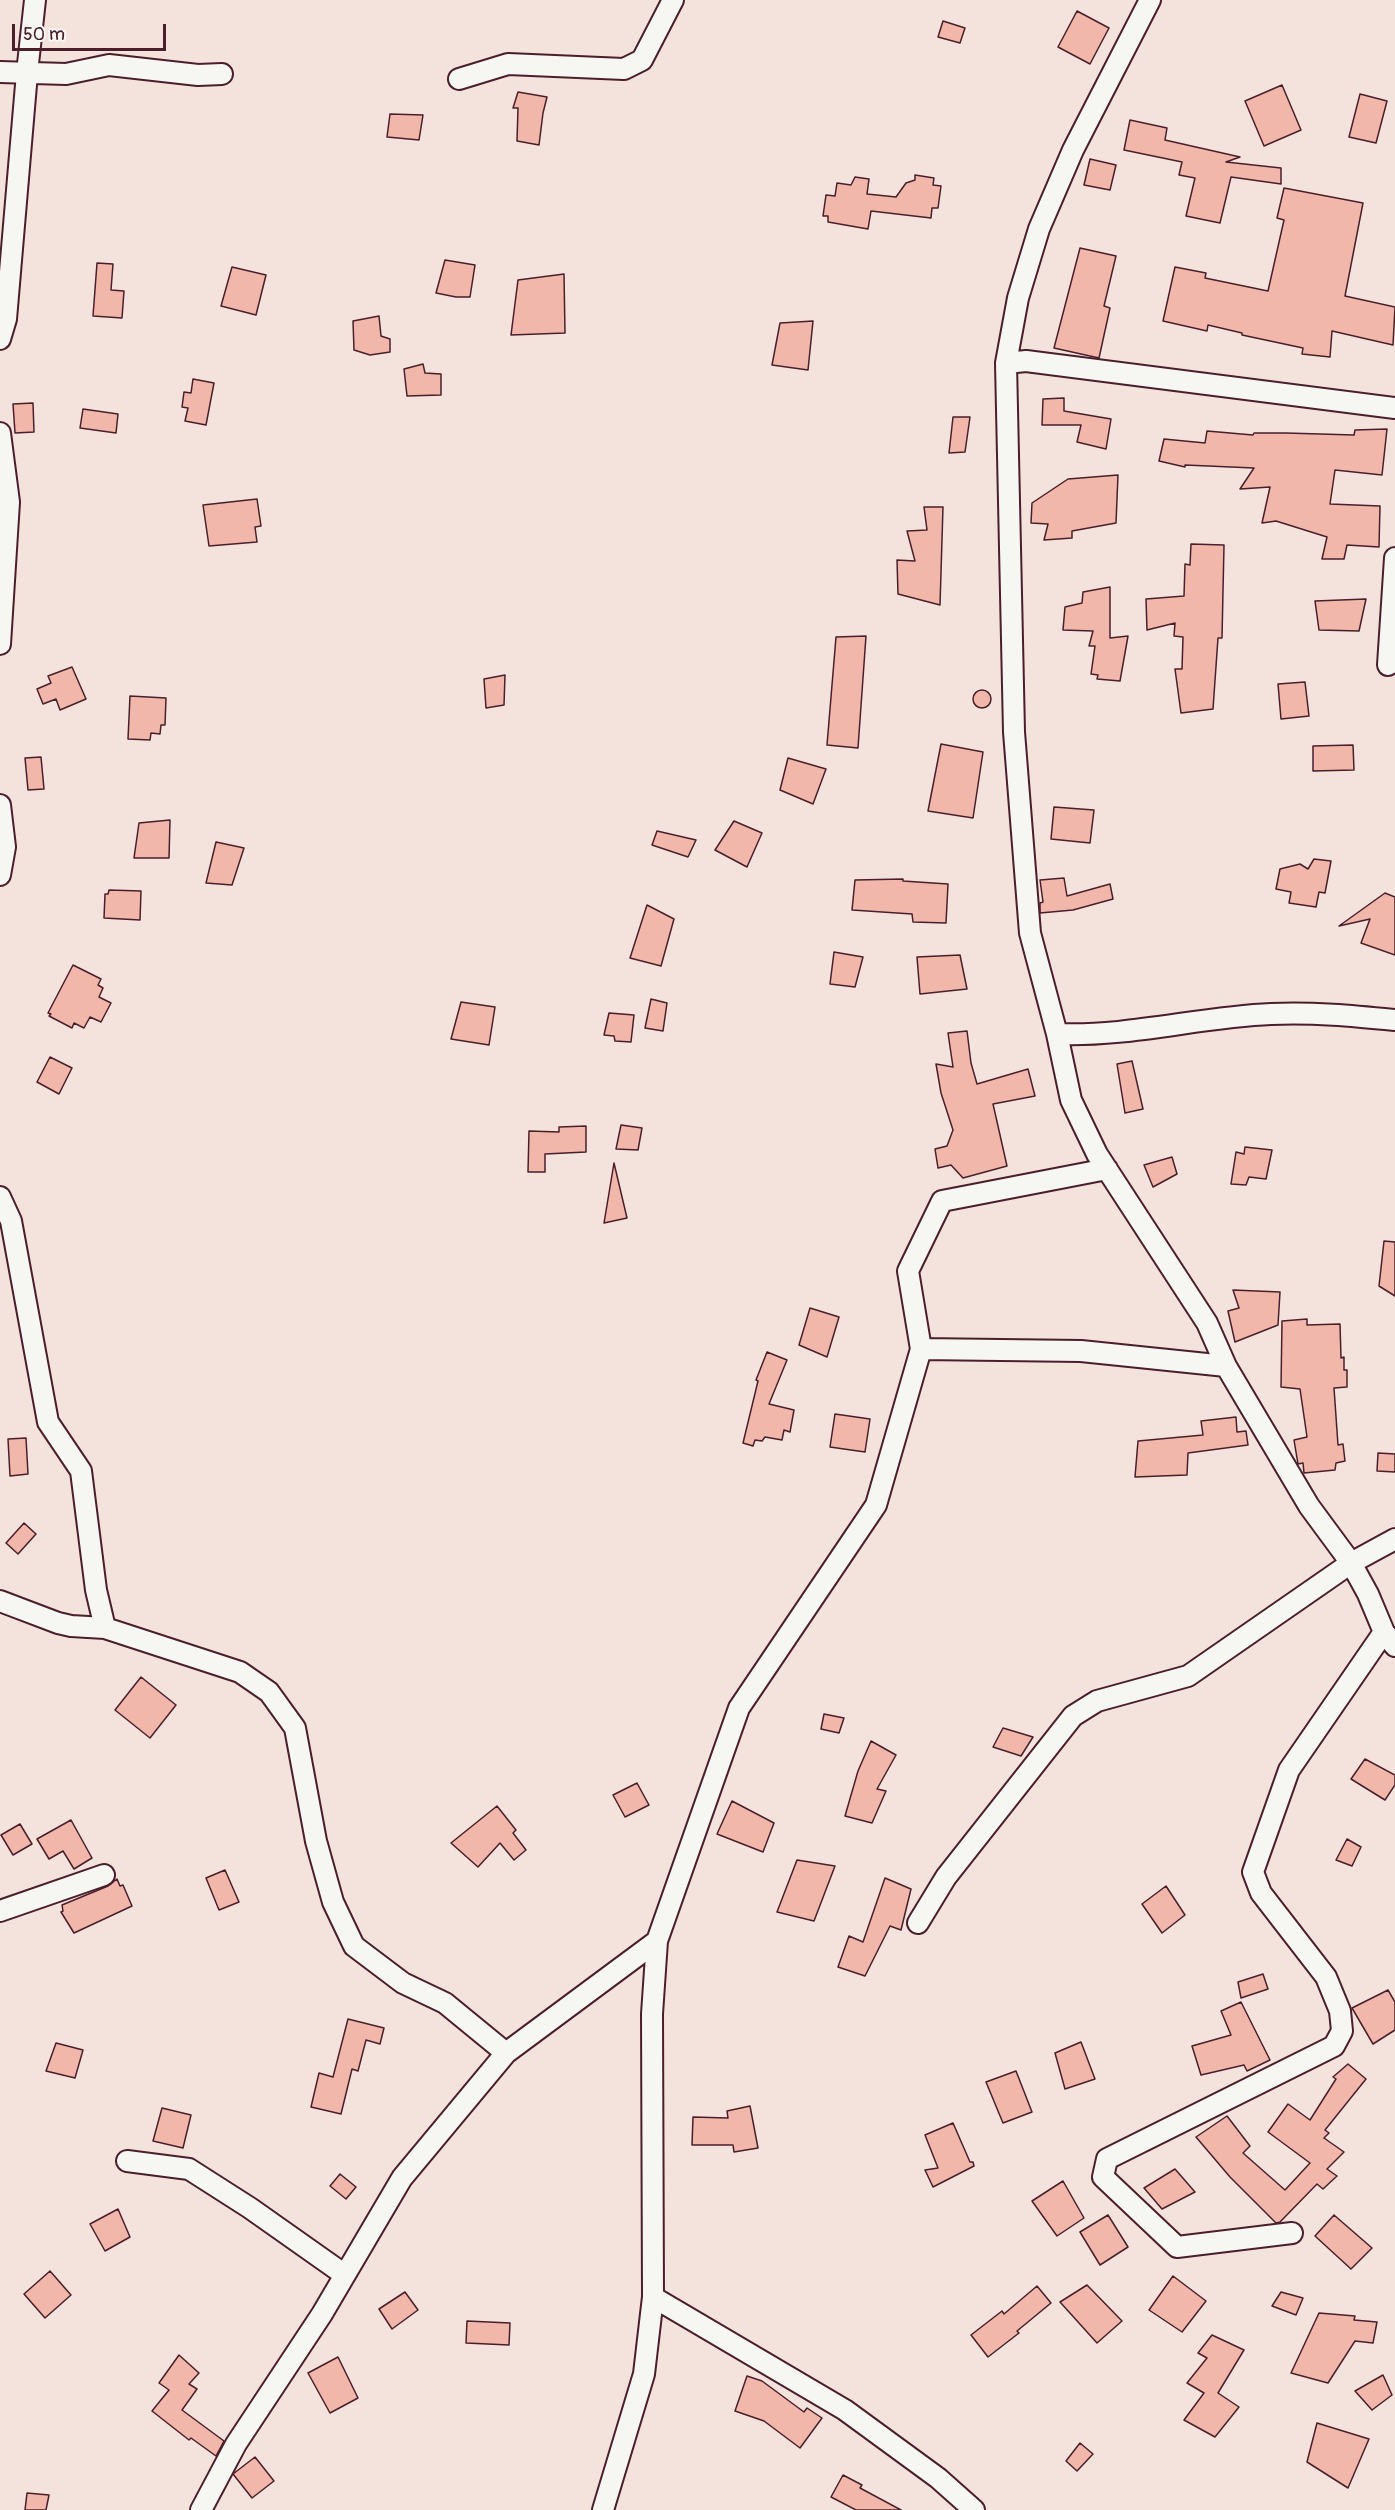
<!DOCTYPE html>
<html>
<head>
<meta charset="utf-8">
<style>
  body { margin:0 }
  #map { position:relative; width:1395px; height:2510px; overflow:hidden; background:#f4e3dc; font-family:Pangolin,sans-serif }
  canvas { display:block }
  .scale { position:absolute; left:12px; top:24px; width:154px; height:27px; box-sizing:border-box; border:3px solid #4a1f2b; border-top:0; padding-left:8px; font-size:18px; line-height:21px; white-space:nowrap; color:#4a1f2b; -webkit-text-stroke:4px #f6f6f2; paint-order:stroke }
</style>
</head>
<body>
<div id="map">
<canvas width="1395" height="2510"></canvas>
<div class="scale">50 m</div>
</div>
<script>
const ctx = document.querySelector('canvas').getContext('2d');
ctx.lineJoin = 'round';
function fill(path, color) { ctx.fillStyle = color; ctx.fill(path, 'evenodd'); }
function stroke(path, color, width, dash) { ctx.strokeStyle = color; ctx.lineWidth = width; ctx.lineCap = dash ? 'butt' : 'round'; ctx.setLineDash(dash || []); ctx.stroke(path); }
const building = new Path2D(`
  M1077,11l32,17 -19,36 -32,-17z
  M943,21l22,7 -5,15 -22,-6z
  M1282,85l19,45 -37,16 -19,-45z
  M518,92l29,5 -4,16 -4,32 -22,-4 1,-33h-5z
  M1360,94l27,7 -11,42 -27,-6z
  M390,114l33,1 -4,25 -32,-3z
  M1130,120l37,8 -2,12 75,17 -14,5 55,6v16l-50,-7 -11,46 -34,-7 9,-38 -16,-3 3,-13 -58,-12z
  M1090,159l26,6 -6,25 -26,-5z
  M915,175l19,3 -1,7 8,1 -3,22h-6l-1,10 -60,-7 -3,18 -40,-7v-6h-5l3,-21 9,1 2,-13 14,2 4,-8 14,2 -2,15 29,3 10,-14 9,-3z
  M1284,188l79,15 -18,93 50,11 -2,38 -61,-14 -2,26 -28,-3 1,-6 -61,-13v-2l-34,-8 -1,6 -44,-10 12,-54 31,6 -1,5 63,13 16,-71 -7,-2z
  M1080,248l36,8 -12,50 6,2 -11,50 -45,-10z
  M445,260l30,5 -5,32h-14l-20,-4z
  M97,263l16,1 -2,26 13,1 -2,27 -29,-2z
  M232,267l34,8 -10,40 -35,-9z
  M564,274l1,59 -54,2 7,-55z
  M379,316l2,20 9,3v13l-20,3 -16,-5 -1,-29z
  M813,321l-5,49 -36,-5 8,-42z
  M423,364l2,9 16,1v21l-34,1 -3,-27z
  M193,379l21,4 -8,42 -21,-4 3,-13 -6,-1 2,-15 7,1z
  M1064,398v13l47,8 -5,30 -29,-7 4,-17h-39l1,-26z
  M33,403l1,29 -19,1 -2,-29z
  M83,409l35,5 -2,19 -36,-5z
  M953,417h17l-5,35 -16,1z
  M1387,429l-5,46 -47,-5 -5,34 50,2 -1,41 -32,-2 -3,14h-22l5,-22 -51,-16 -14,2 8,-36 -30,2 14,-21 -69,-3v2l-26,-6 5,-22 41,4 2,-12 46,4 1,-2h32l68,2 1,-5z
  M1118,475l-2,48 -44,8v7l-28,2 4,-16 -17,-1 1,-20 36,-24z
  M257,499l4,27 -6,1 2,15 -48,4 -6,-41z
  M924,507h19l-3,98 -42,-11 -1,-34 18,1 -8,-30 20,-1z
  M1191,544l33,1 -2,93h-4l-5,71 -32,4 -6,-44h7l1,-32 -9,-1 1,-13 -28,7 -1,-31 38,-3 1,-32 5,1z
  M1110,587v51l18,-2 -8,45 -23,-2 1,-4 -7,-1 4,-28h-6l4,-15 -30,-1 2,-23 17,-4 1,-11z
  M1366,599l-7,32 -40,-1 -4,-29z
  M866,636l-8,112 -31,-3 9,-108z
  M72,667l14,32 -26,11 -4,-11 -13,5 -6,-15 14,-6 -3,-7z
  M505,675l-1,30 -18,3 -2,-29z
  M1305,682l4,34 -28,3 -3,-35z
  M973 699a9 9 0 1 1 18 0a9 9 0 1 1-18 0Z
  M130,696l36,2 -1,27h-4l-1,9 -9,-1 -1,7 -22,-1z
  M941,744l42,8 -10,66 -45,-7z
  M1353,745l1,25 -41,1v-25z
  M41,757l3,32 -16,1 -3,-32z
  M788,758l38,11 -13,35 -33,-14z
  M1054,807l40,3 -4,33 -39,-4z
  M170,820l-1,38h-35l5,-35z
  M734,821l28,12 -15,34 -32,-17z
  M657,831l39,9 -8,17 -36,-12z
  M216,842l28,6 -12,37 -26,-2z
  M1314,859l17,2 -6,32 -6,-1 -3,15 -27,-4 2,-11 -15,-3 4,-20 20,-5 8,5z
  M1064,878l3,18 43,-12 3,15 -40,11 -33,3v-10l3,-1 -3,-22z
  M903,879v2l45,3 -2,39 -33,-1 -1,-8 -60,-4 3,-30z
  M109,890l32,1 -1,29 -36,-2 1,-24h3z
  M1385,893l10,4v58l-34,-12 9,-24 -31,7z
  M647,905l27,14 -13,47 -31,-8z
  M834,952l29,5 -8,30 -25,-3z
  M960,955l7,34 -47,5 -3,-37z
  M73,965l28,14 -3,6 5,3 -4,9 12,6 -10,19 -11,-5 -6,11 -10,-5 -2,5 -23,-12 2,-2 -3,-1z
  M651,999l16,4 -4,28 -18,-3z
  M461,1002l34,5 -6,38 -38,-6z
  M609,1013l25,2 -3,27 -16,-1 -1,-5 -10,-1z
  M967,1031l4,32 6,21 51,-15 7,27 -42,8 14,62 -44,12 -12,-13 -13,3 -3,-19 12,-3 6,-16 -12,-37 -5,-29 17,3 -5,-34z
  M50,1057l22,11 -13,26 -22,-12z
  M1132,1061l11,48 -18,4 -8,-49z
  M621,1125l21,3 -4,22 -22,-1z
  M586,1126v26l-41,2v18h-17l1,-41 30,1v-5z
  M1245,1147l27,3 -6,29 -17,-2 -3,8 -15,-1 5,-32 8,2z
  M1172,1157l5,17 -24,13 -9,-22z
  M614,1163l13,55 -23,5z
  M1384,1241l11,1v54l-16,-10z
  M1233,1290l47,2 -2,33 -43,17 -7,-31 11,-3z
  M810,1308l29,9 -12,40 -28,-12z
  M1307,1319v6l33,-1 1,34 3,-1v13h3v17l-13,1 4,57 5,-1 2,17 -9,2 -1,7 -31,3 -1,-10 -5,1 -4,-24 13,-3 -7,-48 -19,-2 1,-66z
  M767,1352l20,8 -18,44 25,6 -4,22 -6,-2 -2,10 -17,-3 -3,4 -7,-1 -2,6 -10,-3 15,-62 -2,-1z
  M835,1414l35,5 -5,33 -35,-5z
  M1236,1417l1,15 9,-1 2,14 -60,8 -1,22 -52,2 3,-36 65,-6 -2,-14z
  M26,1438l2,36 -18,2 -2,-37z
  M1378,1453l17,1v18l-18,-1z
  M24,1523l12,11 -18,20 -12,-11z
  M141,1677l35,28 -26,33 -35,-28z
  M824,1714l20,4 -5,15 -18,-4z
  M1003,1728l30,9 -12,19 -28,-9z
  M871,1741l25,14 -19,34 9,2 -14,32 -27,-7 13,-45z
  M1365,1759l30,16v10l-10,15 -34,-21z
  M637,1783l12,22 -24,12 -12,-22z
  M732,1801l42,22 -11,29 -46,-18z
  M497,1806l19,24 -3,3 13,17 -12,10 -14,-17 -22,24 -27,-24z
  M71,1820l21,38 -18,11 -11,-18 -14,8 -12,-20z
  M20,1824l12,20 -19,11 -12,-20z
  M1347,1839l14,8 -9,19 -16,-6z
  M797,1860l38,6 -21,55 -37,-9z
  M225,1870l14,32 -20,8 -13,-32z
  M885,1878l26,11 -10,41 -11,-4 -25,50 -27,-9 11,-31 14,6z
  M117,1879l3,7 3,-1 9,21 -58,27 -13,-21 2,-1 -1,-6 46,-19z
  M1166,1886l19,29 -23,18 -20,-29z
  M1263,1974l5,15 -27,9 -3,-16z
  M1388,1990l7,12v28l-22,14 -21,-36z
  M1241,2002l29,58 -23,11 -3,-6 -43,10 -9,-29 39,-11 -10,-24z
  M348,2019l36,9 -4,16 -14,-4 -8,31 -6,-2 -11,45 -30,-7 8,-34 14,4z
  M1081,2042l14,37 -30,10 -10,-36z
  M56,2043l27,7 -8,28 -29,-7z
  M1348,2064l18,15 -41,51 4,3 -5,5 20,14 -17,17 10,7 -14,13 -6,-5 -37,38 -4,1 -46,-46 -34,-40 31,-21 23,30 -7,7 42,37 25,-27 -42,-31 20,-28 22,16 26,-41 -3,-2z
  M1016,2071l16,41 -29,11 -17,-41z
  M750,2106l8,42 -24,4 -1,-7h-41l1,-28 35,1 -1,-7z
  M162,2108l29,7 -8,33 -30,-7z
  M953,2123l17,39h3l1,4 -41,21 -8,-17 13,-2 -13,-33z
  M1175,2169l20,23 -33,17 -18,-21z
  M340,2174l16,13 -10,12 -16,-13z
  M1063,2181l21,37 -27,18 -25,-35z
  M118,2209l12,28 -25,14 -15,-27z
  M1108,2215l20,32 -28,18 -20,-33z
  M1334,2215l38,33 -21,21 -36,-33z
  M50,2271l21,24 -26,23 -21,-24z
  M1173,2276l33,25 -24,31 -33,-22z
  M1087,2285l35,36 -25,22 -37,-41z
  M1037,2286l14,17 -34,28 2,2 -31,24 -17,-22 31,-24 2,3z
  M405,2292l13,18 -26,19 -13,-20z
  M1281,2292l22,6 -7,17 -24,-9z
  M1319,2313l36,3 -1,4 23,2 -4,21 -18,-2 -27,42 -37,-10z
  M467,2321l43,2 -1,22 -43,-2z
  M1212,2335l32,15 -26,43 21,14 -24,30 -31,-17 20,-27 -17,-10 20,-25 -9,-5z
  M179,2355l20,18 -10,11 8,5 -15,21 42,31 -8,15 -25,-18 -2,2 -37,-29 17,-21 -10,-7z
  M338,2357l20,41 -28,15 -22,-40z
  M1383,2375l9,20 -20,15 -17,-19z
  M747,2376l15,5 42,31 3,-4 15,10 -22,30 -36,-27 -29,-10z
  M1317,2423l52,16 -21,49 -41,-26z
  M1080,2443l13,11 -16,17 -11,-10z
  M255,2457l19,24 -22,17 -19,-24z
  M843,2475l19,10 -2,3 41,22h-45l-25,-13z
  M27,2493l22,2 -3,15h-21z`);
fill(building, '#f0b7aa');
stroke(building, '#4a1f2b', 1.5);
const minor = new Path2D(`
  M1150,0l-77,150 -34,79 -21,69 -12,65 8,369 16,201 27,101 14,66 26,54 110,169 19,43 83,140 42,57 17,31 16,38 11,14
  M0,72l66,2 43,-9 89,10 24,-1
  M459,79l49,-15 116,5 18,-9 31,-60
  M0,339l6,-20 21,-246 8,-73
  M1006,363l20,-2 369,47
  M0,433l9,69 -9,142
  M1388,665l7,-107
  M0,805l5,42 -5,28
  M1057,1034c72,3 142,-17 214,-20 41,-2 83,2 124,6
  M0,1197l11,24 37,201 33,49 15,119 9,38
  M921,1349l160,2 145,15
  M0,1601l58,22 13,3 34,2 135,44 29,20 26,36 21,113 17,61 21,44 49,37 42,20 61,50
  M0,1911l104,-36
  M918,1923l28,-46 127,-161 24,-15 91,-25 163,-113 44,-24
  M127,2161l62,8 61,39 95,67
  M1292,2233l-115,14 -74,-70 4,-18 227,-113 8,-15 -2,-20 -14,-34 -65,-84 -8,-21 36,-102 95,-138
  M653,2297l192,113 93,68 36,32
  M201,2510l35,-66 86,-130 80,-136 104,-125 151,-112
  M603,2510l41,-136 9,-77 -1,-283 5,-73 82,-233 137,-203 45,-156 -13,-78 34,-70 165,-32`);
stroke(minor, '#4a1f2b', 24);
stroke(minor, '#f6f6f2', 20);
</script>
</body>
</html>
